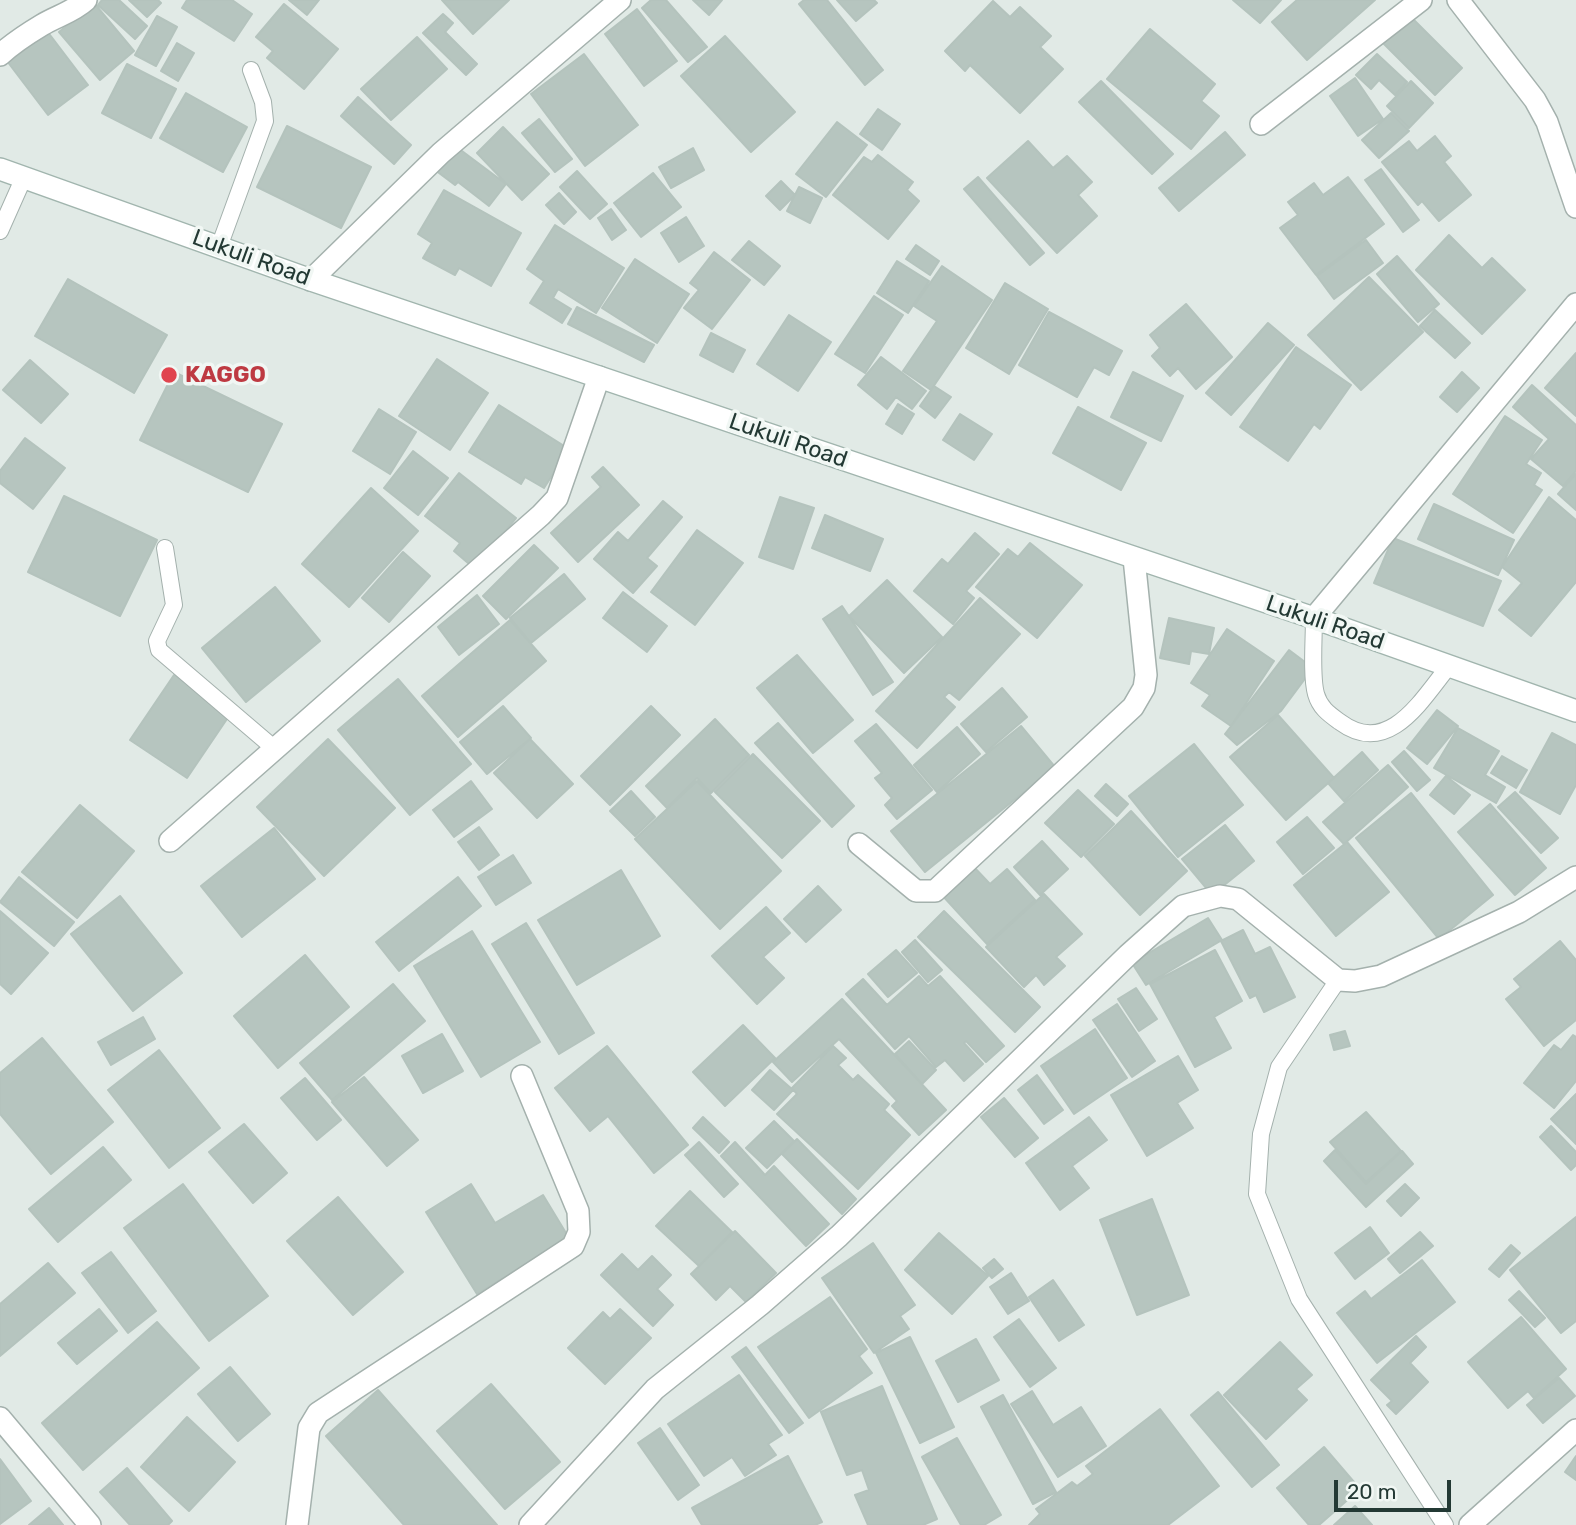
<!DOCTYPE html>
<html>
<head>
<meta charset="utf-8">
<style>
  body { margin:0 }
  #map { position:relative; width:1576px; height:1525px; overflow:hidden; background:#e1eae6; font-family:Rubik,sans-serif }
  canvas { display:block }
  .scale { position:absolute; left:1334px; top:1480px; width:117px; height:32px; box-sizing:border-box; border:4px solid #233934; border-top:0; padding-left:9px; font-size:21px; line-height:24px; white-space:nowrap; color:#233934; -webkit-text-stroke:5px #f1f7f4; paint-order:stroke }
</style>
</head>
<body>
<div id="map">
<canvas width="1576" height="1525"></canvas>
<div class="scale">20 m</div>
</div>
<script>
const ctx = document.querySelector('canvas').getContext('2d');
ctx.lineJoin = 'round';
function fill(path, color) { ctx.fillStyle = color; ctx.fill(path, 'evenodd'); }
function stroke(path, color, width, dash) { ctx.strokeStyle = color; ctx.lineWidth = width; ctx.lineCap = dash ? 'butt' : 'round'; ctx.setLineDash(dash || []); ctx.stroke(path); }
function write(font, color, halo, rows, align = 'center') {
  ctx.font = font + ' Rubik,sans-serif'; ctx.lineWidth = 7; ctx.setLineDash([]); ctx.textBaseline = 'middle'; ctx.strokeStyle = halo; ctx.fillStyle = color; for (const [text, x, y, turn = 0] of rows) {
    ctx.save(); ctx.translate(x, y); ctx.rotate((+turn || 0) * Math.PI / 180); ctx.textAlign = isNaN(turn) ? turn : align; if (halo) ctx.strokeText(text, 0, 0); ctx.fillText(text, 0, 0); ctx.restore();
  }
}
const building = new Path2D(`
  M102,0h17l28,26 -12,13 -37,-34z
  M129,0h29l3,3 -14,14z
  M187,0h45l20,14 -18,27 -52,-33z
  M289,0h30l-12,15z
  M442,0h67l-36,34z
  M651,0h15l41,47 -19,15 -46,-54z
  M693,0h29l-13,15z
  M804,0h23l56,70 -18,15 -66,-81z
  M837,0h37l3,3 -21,18z
  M1233,0h48l-21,23z
  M1297,0h78l-68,60 -35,-38z
  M993,1l17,16 10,-10 31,29 -11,11 23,22 -43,44 -50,-48 -5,6 -20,-20z
  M94,3l40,48 -34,29 -41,-48z
  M284,4l54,45 -34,40 -37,-31 6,-7 -17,-14z
  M637,9l40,52 -33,25 -39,-52z
  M443,14l10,9 -8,9 32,32 -11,11 -43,-42z
  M157,16l20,11 -21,39 -21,-11z
  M1410,16l52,52 -27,27 -52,-52z
  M1150,29l65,55 -14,17 18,15 -28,33 -84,-70z
  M47,31l41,54 -40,30 -41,-54z
  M725,36l70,76 -44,40 -70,-76z
  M417,37l30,32 -56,51 -30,-31z
  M177,43l17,10 -16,28 -17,-10z
  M584,54l54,71 -53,41 -54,-72z
  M1377,54l30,28 -12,13 -16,-15 -8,9 -15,-14z
  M127,64l49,25 -25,49 -49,-25z
  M1355,78l28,41 -25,17 -28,-40z
  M1101,81l72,73 -21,20 -73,-72z
  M1411,81l22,22 -24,25 -22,-22z
  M186,93l61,34 -24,45 -63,-34z
  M358,97l53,48 -17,19 -53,-48z
  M878,109l22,15 -18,26 -22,-16z
  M1391,113l18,18 -30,27 -17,-18z
  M539,119l33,40 -17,13 -33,-39z
  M837,122l30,23 -41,52 -30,-23z
  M287,126l84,41 -30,61 -84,-41z
  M503,127l46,47 -27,26 -45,-47z
  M1225,132l20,23 -66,56 -20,-23z
  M1435,136l16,20 -7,6 27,33 -32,26 -17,-20 -4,4 -36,-43 27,-21 8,10z
  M1028,141l25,27 14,-12 25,26 -14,13 19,21 -40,37 -70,-75z
  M454,145l52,39 -17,22 -31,-24 -3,3 -20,-15z
  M693,148l11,22 -33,18 -12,-21z
  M878,155l35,27 -6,8 12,11 -31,38 -55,-44 31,-38 8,5z
  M1381,169l38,51 -16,12 -38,-52z
  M577,171l30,33 -17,15 -30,-32z
  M653,173l28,34 -40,30 -27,-34z
  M978,177l66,76 -14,12 -66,-76z
  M1348,177l36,47 -68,51 -36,-47 18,-13 -10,-13 26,-19 9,12z
  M781,181l14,14 -15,15 -14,-14z
  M799,187l23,11 -12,25 -23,-12z
  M444,190l77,43 -30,53 -32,-18 -4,7 -32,-17 9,-15 -14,-9z
  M559,193l17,19 -12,12 -18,-19z
  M611,209l15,21 -14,10 -14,-22z
  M686,217l18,29 -25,16 -18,-29z
  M555,225l69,43 -28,45 -38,-24 -5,9 18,11 -9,14 -32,-20 14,-22 -17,-12z
  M1449,235l33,33 10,-10 33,32 -43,44 -66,-64z
  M1366,240l17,23 -49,36 -17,-23z
  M749,241l31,25 -16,19 -32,-25z
  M916,245l23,16 -9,14 -24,-16z
  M714,252l36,28 -38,49 -28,-21 15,-18 -9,-7z
  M1397,256l42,48 -21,18 -41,-48z
  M635,259l54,35 -32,49 -55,-35z
  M897,261l32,20 -21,32 -31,-20z
  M942,266l50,34 -61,90 -28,-19 34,-50 -23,-15z
  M1369,277l54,55 -62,58 -53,-55z
  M68,279l99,56 -33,58 -99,-57z
  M1005,283l43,26 -39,65 -43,-26z
  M874,296l29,19 -38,58 -30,-19z
  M1186,304l46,53 -36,32 -18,-21 -8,8 -18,-20 8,-8 -10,-13z
  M577,307l77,38 -10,17 -76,-38z
  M1435,310l35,33 -15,15 -35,-32z
  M1049,312l73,39 -13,24 -15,-8 -17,30 -58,-32z
  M789,315l42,27 -33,49 -41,-27z
  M1268,323l26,22 -63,70 -25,-22z
  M711,333l34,17 -12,22 -33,-17z
  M1296,347l55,38 -31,44 -6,-5 -26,37 -48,-34z
  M1576,353v63l-31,-28z
  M881,357l45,34 -14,18 -16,-12 -9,12 -29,-24z
  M437,359l51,34 -38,57 -51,-34z
  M30,360l38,34 -27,29 -38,-33z
  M174,372l108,52 -34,68 -108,-52z
  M1133,372l50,24 -22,45 -50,-24z
  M1462,372l17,16 -22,24 -17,-15z
  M1532,385l44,40v46l-13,15 -32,-27 18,-20 -36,-32z
  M934,386l17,11 -16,21 -15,-12z
  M898,404l16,10 -12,20 -16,-10z
  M499,405l70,44 -25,39 -19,-11 -4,7 -52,-32z
  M1078,407l68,36 -25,47 -68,-37z
  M379,409l37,23 -26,42 -37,-23z
  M960,414l32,20 -18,26 -31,-20z
  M1505,416l37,24 -16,24 15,9 -7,12 8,5 -29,43 -60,-39z
  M25,438l40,30 -32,41 -33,-26v-12z
  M413,451l35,27 -30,37 -34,-27z
  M603,467l36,38 -61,57 -27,-29 50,-46 -9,-10z
  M459,473l57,45 -41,51 -21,-18 6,-8 -35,-27z
  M1576,474v36l-18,-16z
  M371,488l47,43 -69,76 -47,-43z
  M64,496l93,44 -37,76 -92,-44z
  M780,497l34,11 -21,61 -34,-12z
  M1549,497l27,23v62l-45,54 -32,-26 23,-27 -20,-16z
  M663,501l19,16 -35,41 10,8 -24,27 -39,-34 24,-27 10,9z
  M1434,504l80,36 -16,35 -80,-36z
  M825,515l58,24 -13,32 -58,-23z
  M697,530l46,33 -48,62 -44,-33z
  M975,533l24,21 -33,37 8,7 -21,26 -39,-33 28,-32 6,5z
  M1393,538l108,43 -18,45 -109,-43z
  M1030,543l52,42 -45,53 -61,-51 32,-38 10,8z
  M534,545l24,23 -52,51 -23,-23z
  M403,552l27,24 -41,46 -27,-24z
  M564,574l21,25 -54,44 -21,-25z
  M887,580l55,57 -38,36 -55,-57z
  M275,587l45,54 -74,61 -44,-54z
  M623,592l44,34 -20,26 -44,-34z
  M477,595l22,29 -40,31 -21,-28z
  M980,598l40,36 -61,66 -10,-8 -5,5 11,10 -38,41 -41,-37z
  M842,606l51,76 -20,13 -50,-76z
  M1169,618l45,10 -5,26 -18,-3 -2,13 -29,-6z
  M510,620l36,41 -88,76 -36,-41z
  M1227,629l47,32 -43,65 -29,-20 8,-11 -19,-12z
  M1289,650l24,18 -32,43 -44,34 -12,-11z
  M797,655l56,65 -40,33 -56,-65z
  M174,675l57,38 -44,65 -57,-38z
  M398,679l73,85 -61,51 -72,-85z
  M1002,688l25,29 -41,35 -25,-28z
  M503,706l28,32 -44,36 -27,-32z
  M651,706l29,29 -70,70 -29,-29z
  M1437,710l21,16 -31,38 -20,-16z
  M1278,715l56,63 -48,42 -56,-63z
  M715,719l34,36 -38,38 -14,-15 -30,30 -21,-22z
  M778,723l76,83 -22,21 -77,-84z
  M876,724l56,66 -35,29 -12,-14 7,-7 -17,-20 7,-5 -27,-32z
  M1021,726l34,41 -130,105 -34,-41z
  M957,727l23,27 -43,38 -23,-27z
  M1458,728l41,23 -14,24 20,12 -9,16 -62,-35z
  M1552,733l24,12v40l-16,29 -40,-22z
  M328,739l67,69 -71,68 -67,-69z
  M530,739l43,45 -36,34 -43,-45z
  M1194,744l49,61 -65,52 -49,-61z
  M1404,751l26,29 -13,11 -25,-29z
  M1362,752l16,18 -34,31 -16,-18z
  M753,754l67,67 -38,37 -67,-66z
  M1502,756l25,14 -11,18 -25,-15z
  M1388,765l20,22 -64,57 -21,-22z
  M1446,776l24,19 -16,19 -24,-19z
  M471,781l21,28 -38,28 -21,-27z
  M697,781l84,90 -61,58 -85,-90z
  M1106,784l22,20 -11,12 -22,-20z
  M1078,790l36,34 -33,33 -36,-34z
  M631,791l24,26 -20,19 -25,-25z
  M1515,792l43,46 -17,15 -43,-46z
  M1411,793l82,102 -54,44 -83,-101z
  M1490,804l56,64 -31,27 -57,-63z
  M80,805l54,46 -57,67 -55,-46z
  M1131,811l56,60 -47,44 -55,-59z
  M1307,817l27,31 -31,26 -26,-32z
  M1225,825l29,36 -42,34 -30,-36z
  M479,827l20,28 -20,15 -21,-28z
  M274,828l41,51 -73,58 -41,-51z
  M1042,841l26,28 -28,26 -26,-28z
  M1347,842l42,50 -53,44 -42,-51z
  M513,855l18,28 -35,22 -18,-28z
  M972,865l18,19 17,-15 28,31 -48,44 -46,-50z
  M621,870l39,66 -83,49 -39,-65z
  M19,877l55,45 -20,24 -54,-44z
  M458,877l23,29 -82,65 -23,-29z
  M818,886l23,24 -35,32 -22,-23z
  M1044,894l38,40 -26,23 9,9 -21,19 -8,-10 -12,12 -38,-40z
  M120,896l62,77 -49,38 -62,-77z
  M766,907l24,26 -27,24 21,21 -27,26 -45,-48z
  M0,911l48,42 -37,41 -11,-10z
  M944,911l96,96 -25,25 -97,-95z
  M1208,918l14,22 -76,45 -14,-22z
  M526,923l68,110 -35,21 -67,-110z
  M1243,930l12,24 15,-7 25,50 -31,15 -8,-17 -6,3 -29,-57z
  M472,931l68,111 -59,35 -67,-111z
  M915,940l27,30 -14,12 -26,-30z
  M1560,941l16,19v60l-32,26 -38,-47 15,-12 -7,-8z
  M896,950l21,23 -29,24 -20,-23z
  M1215,950l27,51 -28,16 17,31 -36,19 -45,-83z
  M305,955l44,52 -71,61 -44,-52z
  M919,976l9,10 12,-10 64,70 -18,16 -20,-21 -2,2 19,21 -19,17 -19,-21 -9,7 -27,-31 -14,13 -49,-55 17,-15 24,26z
  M393,984l32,37 -93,79 -32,-37z
  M1136,988l21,31 -18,12 -21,-32z
  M842,999l104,111 -27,25 -27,-29 5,-5 -58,-62 -47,43 -19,-20z
  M1117,1004l38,57 -23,16 -39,-57z
  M143,1017l12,22 -44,26 -13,-23z
  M743,1025l32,33 -50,48 -32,-34z
  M1095,1029l32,49 -53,36 -33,-48z
  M1345,1031l5,15 -16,4 -4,-15z
  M442,1034l21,37 -40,22 -21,-37z
  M1573,1035l3,2v44l-22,27 -30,-25 30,-38 7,5z
  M42,1038l71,84 -62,52 -51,-60v-41z
  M909,1041l27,29 -14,14 -27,-30z
  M607,1046l81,99 -34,28 -46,-57 -18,15 -35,-43z
  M833,1046l13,12 -8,7 15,15 5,-5 31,29 -5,6 26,25 -52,54 -81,-75 20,-20 -5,-6z
  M159,1050l61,78 -51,40 -61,-78z
  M1178,1056l20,34 -21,13 16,25 -46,28 -36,-61z
  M770,1070l23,20 -19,20 -22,-20z
  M1037,1075l26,35 -19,14 -26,-34z
  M364,1077l54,63 -31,26 -55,-64z
  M305,1078l36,42 -24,20 -36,-42z
  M1576,1094v50l-25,-25z
  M1004,1098l34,40 -23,19 -34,-40z
  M1366,1112l35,39 -35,31 -36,-40z
  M703,1117l26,25 -10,11 -26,-25z
  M1089,1117l18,23 -35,26 17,22 -29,22 -34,-47z
  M774,1121l20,20 -27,27 -21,-20z
  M244,1124l43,49 -34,30 -44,-51z
  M1551,1126l25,26v13l-5,5 -31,-33z
  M797,1139l59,60 -14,15 -60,-60z
  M699,1142l39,42 -14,13 -39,-42z
  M735,1142l30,33 9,-9 55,58 -23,22 -85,-90z
  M103,1147l28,33 -73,62 -29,-33z
  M1335,1150l31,34 36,-33 11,13 -47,43 -42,-46z
  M183,1184l85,112 -59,45 -85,-113z
  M471,1184l24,39 48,-28 26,43 -92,56 -51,-82z
  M1405,1184l14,14 -18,18 -14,-15z
  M690,1191l42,41 -33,34 -43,-40z
  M338,1197l65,75 -50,43 -66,-74z
  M1152,1199l37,96 -52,20 -37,-95z
  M1576,1217v104l-15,12 -51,-63z
  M1370,1227l19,26 -34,26 -20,-26z
  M735,1231l41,42 -30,29 -16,-16 -14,14 -25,-26z
  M1420,1232l13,14 -33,27 -12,-14z
  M939,1233l49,43 -36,38 -47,-44z
  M873,1243l42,62 -15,11 9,13 -35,24 -52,-75z
  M1511,1245l9,8 -21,24 -10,-8z
  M111,1252l45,59 -28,22 -46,-60z
  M622,1254l16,16 14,-14 19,19 -14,14 16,16 -20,21 -52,-51z
  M994,1259l9,10 -11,9 -9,-10z
  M1422,1260l33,42 -78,61 -40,-50 28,-22 6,8z
  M48,1263l27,30 -75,63v-52z
  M1011,1273l18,28 -21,13 -18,-27z
  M1053,1280l31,45 -25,16 -30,-44z
  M1519,1291l26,27 -10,9 -26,-27z
  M830,1297l37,52 -8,7 13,17 -63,45 -51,-71z
  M99,1309l18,22 -40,33 -19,-21z
  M620,1309l31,29 -46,46 -37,-36 35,-36 7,7z
  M1521,1317l45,52 -32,29 -6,-7 -20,17 -40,-46z
  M1019,1319l37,49 -26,19 -36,-50z
  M157,1322l42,46 -116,102 -41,-47z
  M1416,1336l10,11 -16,16 18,19 -32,32 -9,-9 5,-4 -21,-21z
  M910,1337l44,90 -34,16 -44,-90z
  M976,1339l23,41 -41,22 -22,-41z
  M1280,1342l32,33 -16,14 11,11 -41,39 -42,-44z
  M746,1347l57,76 -14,10 -57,-76z
  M230,1367l40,47 -32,27 -40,-47z
  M739,1375l43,60 -14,9 8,11 -31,21 -13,-19 -28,19 -36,-52z
  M1559,1378l16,18 -32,27 -16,-18z
  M491,1384l69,78 -55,47 -68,-78z
  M882,1386l55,133 -14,6h-55l-13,-30 14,-5 -7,-20 -15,5 -26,-63z
  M378,1390l119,135h-93l-78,-89z
  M1032,1391l21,34 28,-18 25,39 -48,31 -47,-73z
  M1218,1392l61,73 -27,22 -61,-72z
  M1003,1395l53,97 -23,12 -52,-97z
  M1160,1409l59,77 -51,39h-139l11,-11 -4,-5 36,-27 5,4 16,-12 -7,-8z
  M187,1417l48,45 -46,49 -48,-44z
  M660,1428l39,57 -21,15 -40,-57z
  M957,1438l44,77 -17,10h-23l-39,-68z
  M1324,1447l36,42 -41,36h-10l-32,-37z
  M788,1456l34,66 -7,3h-113l-10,-17z
  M1576,1456v24l-11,-8z
  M0,1459l31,42 -31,23z
  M127,1468l45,53 -4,4h-38l-30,-33z
  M1355,1506l17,19h-38z
  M49,1508l14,17h-34z`);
fill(building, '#b6c5bf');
stroke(building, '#b4c3bd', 2);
const lane = new Path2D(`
  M0,231l24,-54
  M219,247l46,-126 -2,-19 -12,-32
  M165,548l9,57 -17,36 2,9 116,99
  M1314,618c0,20 -3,58 2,76 4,14 13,20 24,28 49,36 82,-23 109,-56
  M1338,980l-59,87 -18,67 -4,60 42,105 146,226`);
const street = new Path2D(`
  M1458,0l77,100 12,22 29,85
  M0,55c13,-12 27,-21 42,-30 15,-9 31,-13 44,-25
  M1261,124l160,-124
  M311,280l130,-127 179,-153
  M1314,618l262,-314
  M170,841l371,-326 16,-17 42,-121
  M859,844l57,47h19l198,-184 11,-19 2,-13 -12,-117
  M0,1418l90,107
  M297,1525l12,-97 9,-15 255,-167 6,-14 -1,-21 -56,-135
  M530,1525l125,-136 105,-84 79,-69 289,-281 55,-49 37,-10 18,3 100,81 17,1 26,-5 138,-64 57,-35
  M1470,1525l106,-95`);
const secondary = new Path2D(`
  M0,169l311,111 1003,338 262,93`);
stroke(lane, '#a4b1ad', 18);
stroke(street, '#a4b1ad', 24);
stroke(secondary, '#a1b5ae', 24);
stroke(lane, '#fff', 16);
stroke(street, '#fff', 21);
stroke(secondary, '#fff', 21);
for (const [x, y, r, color] of [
  [169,375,9,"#e0444e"]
]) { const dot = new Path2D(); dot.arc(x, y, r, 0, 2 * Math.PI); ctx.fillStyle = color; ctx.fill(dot); stroke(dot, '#f1f7f4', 2.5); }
write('23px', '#233934', '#f1f7f4', [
  ["Lukuli Road",251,258,20],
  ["Lukuli Road",788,441,19],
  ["Lukuli Road",1325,623,19]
]);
write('bold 23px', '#be3a42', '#f1f7f4', [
  ["KAGGO",185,375]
], 'left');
</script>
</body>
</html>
